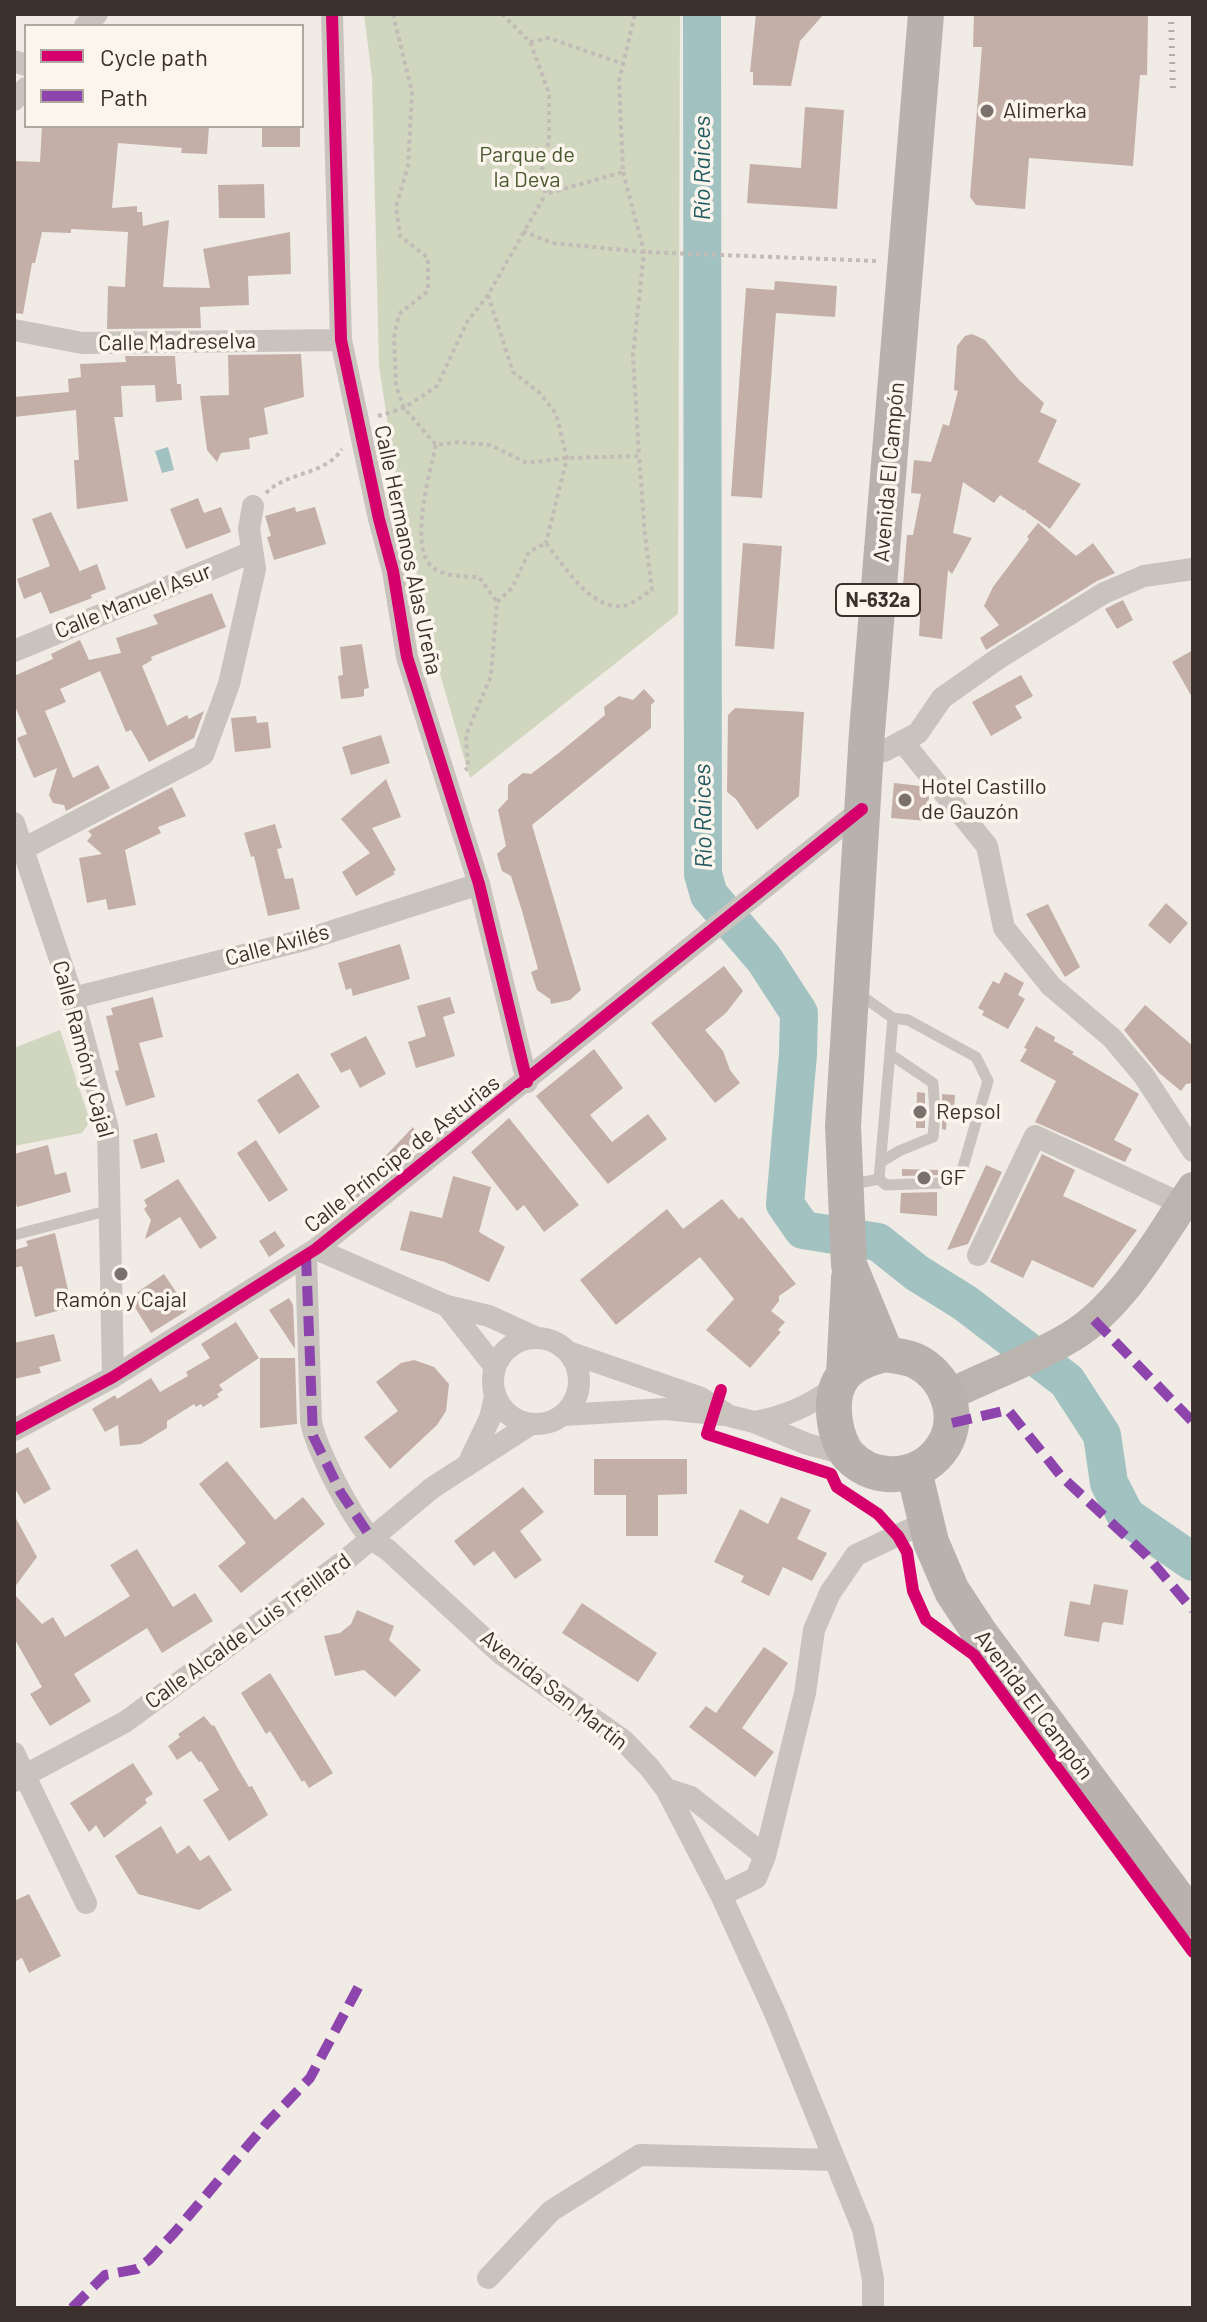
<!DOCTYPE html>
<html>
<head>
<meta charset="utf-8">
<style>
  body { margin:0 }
  #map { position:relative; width:1207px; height:2322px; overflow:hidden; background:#f0ebe5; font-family:Barlow,sans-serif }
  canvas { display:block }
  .frame { position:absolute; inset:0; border:16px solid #3b302b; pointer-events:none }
  .legend { position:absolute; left:24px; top:24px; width:280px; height:104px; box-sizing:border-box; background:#fbf5ee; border:2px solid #aea6a0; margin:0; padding:10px 14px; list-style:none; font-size:24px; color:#3b302b }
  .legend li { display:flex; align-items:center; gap:16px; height:40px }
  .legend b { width:40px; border:2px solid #aea6a0 }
</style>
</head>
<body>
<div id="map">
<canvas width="1207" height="2322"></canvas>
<div class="frame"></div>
<ul class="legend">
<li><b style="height:10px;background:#d6006c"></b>Cycle path</li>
<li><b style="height:10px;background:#8e44ad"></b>Path</li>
</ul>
</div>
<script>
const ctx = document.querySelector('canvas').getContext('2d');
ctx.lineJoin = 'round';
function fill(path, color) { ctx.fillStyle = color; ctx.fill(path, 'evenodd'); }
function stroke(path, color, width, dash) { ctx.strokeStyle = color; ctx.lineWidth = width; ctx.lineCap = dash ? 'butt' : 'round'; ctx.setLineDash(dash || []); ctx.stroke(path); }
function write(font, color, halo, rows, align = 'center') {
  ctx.font = font + ' Barlow,sans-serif'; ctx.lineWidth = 7; ctx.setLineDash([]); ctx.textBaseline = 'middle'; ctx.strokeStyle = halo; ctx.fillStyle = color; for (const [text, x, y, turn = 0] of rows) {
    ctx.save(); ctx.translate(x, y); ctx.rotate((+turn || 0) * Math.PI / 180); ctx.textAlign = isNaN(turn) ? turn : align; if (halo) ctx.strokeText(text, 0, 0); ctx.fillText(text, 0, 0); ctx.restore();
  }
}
fill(new Path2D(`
  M364,14h316l-2,600 -208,164 -40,-139 -36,-175 -15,-98 -7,-288z
  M60,1030l30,91 -8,12 -68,13v-98z`), '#d1d6bf');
fill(new Path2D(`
  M168,447l6,23 -12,3 -7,-22z`), '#a1c2c1');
stroke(new Path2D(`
  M702,14l1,860 6,21 55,64 35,54 -1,41 -13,150 18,26 75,12 39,31 48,30 102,78 35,54 7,48 17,33 67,46`), '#a1c2c1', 38);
fill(new Path2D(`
  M756,14h68l-24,27 -9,45 -38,-1v-13h-3z
  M974,14h174l-1,61h-7l-7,91 -104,-8 -4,51 -49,-4 -6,-8 12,-150h-9z
  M805,107l39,3 -7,99 -90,-6 3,-39 51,4z
  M42,126h167l-2,28 -26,-1 1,-5 -64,-5 -6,65 25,-2v6h5l1,14 26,-6 -6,67 47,1 -7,-39 87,-17 1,42 -43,2 1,29 -49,2 1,21 -94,1 1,-43 17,1 3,-55 -57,-3v4l-29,-1 -7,31h-3l-9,51 -9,-1v-152l26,1z
  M262,126h38v21h-38z
  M264,184l1,34h-46l-1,-33z
  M775,281l62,5 -2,31 -59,-4 -14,185 -31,-2 15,-208 28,2z
  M972,334l13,6 34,40 25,23 -4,9 17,8 -19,42 43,22 -31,45 -24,-17v-3l-2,2 -24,-16 -6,8 -31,-21 -10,51 19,5 -20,36 -4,-4 -6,69 -23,-3 2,-36 -19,-2 5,-63h6l8,-41 -10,-1 3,-33 17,2 12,-38 6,2 9,-35 -4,-1 3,-44 8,-10z
  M301,354l3,43 -40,11 4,26 -19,4 1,11 -29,4 -4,9 -10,-12 -7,-54 29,-1 -1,-40z
  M125,356h50l2,28h4l1,16 -26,2 -1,-17 -34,1 2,31h-9l14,84 -51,8 -3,-49h5l-3,-50 -62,7v-20l55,-5 -1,-13 13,-2 -1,-13 46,-2z
  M198,498l6,15 17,-6 10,25 -45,17 -16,-40z
  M295,507l1,5 19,-5 11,37 -52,16 -7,-23 4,-1 -6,-20z
  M51,512l30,62 -1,-3 17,-7 9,25 -15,6 1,3 -42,16 -9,-22 -17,7 -7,-20 33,-13 -18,-47z
  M1038,523l38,33 17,-13 22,30 -18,8 -111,69 -6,-12 19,-13 -15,-19 9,-19 36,-48 -2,-2z
  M743,543l39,3 -8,103 -39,-3z
  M212,593l14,34 -75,30 1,3 -10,6 25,60 20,-11 2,4 15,-8 -10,27 -45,24 -18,-32 -5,2 -26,-61 -40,18 6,13 -21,9 28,67 25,-13 12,23 -44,23 -2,-6 -11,-2 -4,-8 8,-27 -23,10 -17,-40 10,-4 -13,-30v-28l39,-17 -2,-5 29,-14 9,20 32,-7 -5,-15 42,-14 -5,-9z
  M1123,600l10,20 -16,9 -12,-20z
  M362,644l7,44 -5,1v7l-4,1 -19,2 -3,-23 5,-1 -3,-28z
  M1193,650v49l-21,-37z
  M1021,675l12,21 -18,10 7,12 -31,18 -19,-34z
  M644,689l11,12 -4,4v23l-119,97 49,165 -11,10 -19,4 -1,-5 -13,-9 -6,-18 7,-3 -16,-58 -11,-35 -9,-5 -5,-17 9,-8 -8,-36 10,-11v-14l15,-12 8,1 29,-22 45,-37 -1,-8 15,-11 14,4z
  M735,708l69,4 -5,84 -42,34 -21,-31 -9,-7 1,-77z
  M256,716l1,7 11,-1 3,26 -36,4 -4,-34z
  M381,735l9,28 -39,12 -9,-28z
  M386,779l15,38 -29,11 24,42 -3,2 2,2 -39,22 -14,-24 28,-19 -29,-34z
  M894,783l26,3 9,11 -2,24 -36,-3z
  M172,787l14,29 -28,11 3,6 -36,17 11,55 -28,5 -2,-11 -19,4 -8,-45 23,-4 -15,-13 5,-6 -4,-4z
  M275,824l7,24 -5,1 8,30 8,-1 7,31 -32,7 -14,-60 -3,1 -7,-24z
  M1166,903l22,20 -18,21 -22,-19z
  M1048,904l32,63 -15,10 -39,-63z
  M400,944l10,35 -57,17 -2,-8 -5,2 -8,-27z
  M724,966l19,25 -17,22 -21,17 18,21 7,19 10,13 -25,20 -64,-80z
  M1005,972l19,11 -6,12 7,4 -17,30 -26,-14 2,-4 -6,-3 15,-27 6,3z
  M153,997l10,40 -24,6 16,54 -29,9 -11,-35 4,-1 -13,-54 7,-1 -2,-7z
  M450,997l5,16 -12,4 12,39 -39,12 -8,-26 18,-6 -9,-30z
  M1145,1005l48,41v37l-7,1 -5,7 -22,-18 -35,-43z
  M1036,1026l19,11 -1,4 20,11 -2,2 67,40 -25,46 18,9 -7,13 -90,-40 21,-41 -36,-20 7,-12 -3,-1z
  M366,1036l20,38 -26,14 -10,-19 -9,4 -11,-19z
  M594,1049l29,39 -33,27 22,27 36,-28 19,25 -59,45 -72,-88z
  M298,1073l22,34 -41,27 -22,-34z
  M917,1092l8,1v35h-9z
  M942,1094l13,1 -1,17 -7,-1 -1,19 -4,-1z
  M509,1118l70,87 -35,27 -20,-27 -7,6 -46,-59z
  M413,1127l9,18 -75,61 -4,-5z
  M157,1133l8,29 -24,7 -8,-29z
  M256,1140l32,50 -19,12 -32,-49z
  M48,1145l7,30 11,-3 5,20 -54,15 -3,-12v-41z
  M1042,1154l33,16 -12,26 74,34 -44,58 -61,-28 -9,18 -33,-16z
  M986,1165l16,7 -34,72 -21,6z
  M902,1169l36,1v5l-36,1z
  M453,1176l38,11 -12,45 26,15 -16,35 -44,-20 -45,-12 10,-39 32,7z
  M178,1179l39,59 -17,11 -20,-32 -35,22 6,-19 -7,-11 3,-3 -3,-6z
  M937,1192v24l-37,-3 1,-20z
  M722,1199l17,20 3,-2 54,67 -17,12v5l-8,10 14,11 -7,8 3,2 -31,36 -44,-38 28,-31 -34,-42 -84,68 -36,-45 87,-71 16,20z
  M275,1231l10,15 -16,11 -10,-16z
  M55,1233l17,74 -37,10 -13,-51 -8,2v-18l14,-4 -2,-5z
  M164,1274l24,36 -37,23 -22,-35z
  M289,1298l4,7 2,44 -26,-39z
  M236,1322l23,36 -40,27 4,5 -6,4 2,3 -16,10 -2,-3 -5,3 -2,-3 -27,17v7l-26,16 -21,2 -2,-21 -13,7 -13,-23 23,-14 2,4 34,-21 9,14 28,-16 -2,-4 24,-14 -9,-14z
  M54,1334l7,27 -22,6 2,6 -27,6v-36z
  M260,1358h35l2,66 -37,4z
  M414,1360l20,7 15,17 -3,27 -9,14 -47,44 -26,-32 34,-26 -22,-29 25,-19z
  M28,1447l23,42 -27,15 -10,-17v-32z
  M594,1459h93v35l-29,1v41h-32v-41h-32z
  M227,1461l48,59 28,-23 22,27 -84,69 -23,-27 28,-23 -47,-59z
  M523,1487l21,25 -24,19 22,29 -27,19 -21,-28 -20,15 -20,-25z
  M781,1497l30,13 -14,29 30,14 -15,28 -29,-14 -14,29 -28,-14 3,-6 -30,-14 26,-53 28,15z
  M14,1515l23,42 -23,31z
  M137,1549l36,58 22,-14 18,28 -51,32 -15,-25 -73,46 17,27 -41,25 -20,-32 12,-7 -28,-49v-44l28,30 11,-7 12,20 65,-41 -20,-31z
  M1094,1584l34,6 -5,35 -19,-3 -2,2 -3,18 -35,-6 6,-35 20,4z
  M582,1603l75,50 -19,29 -76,-49z
  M357,1610l37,16 -5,14 32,30 -26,27 -31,-27 -29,6 -11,-40 16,-3 11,-9z
  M764,1647l24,16 -46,65 32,24 -19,25 -66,-50 17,-21 10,7z
  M270,1673l63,100 -24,15 -5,-8 -2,2 -32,-51 -4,3 -25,-41z
  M204,1716l8,10 2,-1 23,42 12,20 3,-1 16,29 -39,26 -26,-41 16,-10 -18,-29 -2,1 -8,-11 -14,9 -9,-14 12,-9 -2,-3z
  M133,1763l20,31 -8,5 2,4 -43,35 -8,-13 -7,7 -19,-29z
  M161,1826l16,28 12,-9 11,16 9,-6 23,35 -33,20 -61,-16 -23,-38z
  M29,1894l32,62 -32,17 -7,-15 -8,4v-61z`), '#c3afa7');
stroke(new Path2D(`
  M393,14l19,78 -4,74 -12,41 4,29 28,22v33l-29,23 -5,23 2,49 8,22 32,37 22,-3 32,3 37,18 40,-5 72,-2 6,80 7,54c-7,4 -14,10 -22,14 -34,14 -67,-39 -84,-61l-17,9 -17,36 -15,14 -6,74 -25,59 2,33 -3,2
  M502,14l28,28 19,51v46l-9,39 6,16 77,-22 -4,-91 16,-67
  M530,42l19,-4 74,26
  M623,172l21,80 -11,103 6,101
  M523,231l29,12 92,9 233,9
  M488,295l25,77 27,21 16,21 11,44 -21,85
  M378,416l26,-8 33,-22 30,-64 21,-27 57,-100
  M436,445c-6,27 -27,99 -5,121 11,11 34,10 48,11l18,25
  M266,493c21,-22 59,-17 76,-44`), '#c2bbb6', 4, [4, 4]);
stroke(new Path2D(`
  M859,994l34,24 -14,161
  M881,1162l18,-11 34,-14 2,-24 -2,-30 -43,-29
  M848,1185l31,-6 7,6 54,-2 21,-9 27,-93 -12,-24 -68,-37 -15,-2
  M14,1235l96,-25`), '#c9c3be', 11);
stroke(new Path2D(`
  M332,14l9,326 38,179 14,52 14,86 72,227 48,198
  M85,26l12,-12
  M14,61l12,4
  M14,100l12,-12
  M14,330l68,13 259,-3
  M14,651l238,-99
  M902,741l85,105 17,82 47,58 61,52 32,38 49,75
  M866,755l18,-4 34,-18 24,-35 57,-40 105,-65 40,-17 49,-7
  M14,823l59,175 35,131 5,248
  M23,849l180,-94 26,-71 26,-115 -6,-40 4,-23
  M73,998l235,-59 171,-55
  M316,1249l131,57 42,10 48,22
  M978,1255l57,-119 147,68
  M306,1256l5,165c5,28 41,98 61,118 5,4 11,8 16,11l112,103 123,87 26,27 17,22 55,106 54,118 88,216 10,50v29
  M447,1306l48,61
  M493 1381a43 43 0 1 1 86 0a43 43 0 1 1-86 0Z
  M568,1352l133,46 29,18 24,6 53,22 41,11
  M564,1415l101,-6 60,6
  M754,1422c31,-5 54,-16 80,-34
  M14,1430l99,-53 203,-128 546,-440
  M469,1462l21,-44 5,-22
  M14,1753l72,150
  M14,1781l111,-59 222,-163 85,-71 99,-64
  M666,1789l25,8 74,59
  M721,1895l35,-17 9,-22 40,-163 9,-63 16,-37 26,-38 70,-33
  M488,2278l63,-67 89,-56 195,5`), '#c9c3be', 22);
stroke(new Path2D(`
  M949,1395c38,-19 88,-37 123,-59 51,-31 88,-99 121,-148`), '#bab3ae', 32);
stroke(new Path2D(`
  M886,1354l-37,-89 -6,-139 24,-394 59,-718
  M886,1354c10,2 22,3 30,7 30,15 46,54 28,84 -20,33 -67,40 -95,11 -7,-8 -12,-22 -14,-34 -6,-41 11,-59 51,-68z
  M844,1375l5,-97
  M914,1471l17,71 21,49 27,41 214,287`), '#b8b1ad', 36);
stroke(new Path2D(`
  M1171,14l2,79`), '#b1aca8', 6, [2, 6]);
stroke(new Path2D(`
  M306,1256l7,180 28,57 31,46
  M1094,1320l99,102
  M952,1423l56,-13 53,66 86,80 46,54
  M72,2308l33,-33 32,-6 12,-9 26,-28 92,-109 43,-45 50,-94`), '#8e44ad', 10, [20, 10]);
stroke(new Path2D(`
  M332,14l9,326 38,179 14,52 14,86 72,227 48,198
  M721,1390l-14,44 124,40 6,13 41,27 20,22 9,16 6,39 13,29 48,35 219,297
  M14,1430l99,-53 203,-128 546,-440`), '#d6006c', 12);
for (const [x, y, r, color] of [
  [987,111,8,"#7a716c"],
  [905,800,8,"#7a716c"],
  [920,1112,8,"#7a716c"],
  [924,1178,8,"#7a716c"],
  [121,1274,8,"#7a716c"]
]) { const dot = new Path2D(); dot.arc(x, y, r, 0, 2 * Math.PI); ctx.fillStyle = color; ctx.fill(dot); stroke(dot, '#fbf5ee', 3); }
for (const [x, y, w] of [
  [878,600,84]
]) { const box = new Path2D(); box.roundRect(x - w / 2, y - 16, w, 32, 6); ctx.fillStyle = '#fbf5ee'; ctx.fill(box); stroke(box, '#3b302b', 2); }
write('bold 20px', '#3b302b', null, [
  ["N-632a",878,600]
]);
write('22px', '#3b302b', '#fbf5ee', [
  ["Alimerka",1003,111],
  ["Hotel Castillo",921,787],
  ["de Gauzón",921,812],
  ["Repsol",936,1112],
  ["GF",940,1178],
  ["Ramón y Cajal",121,1300,"center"]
], 'left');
write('22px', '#4a5a2e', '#fbf5ee', [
  ["Parque de",527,155],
  ["la Deva",527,180]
]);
write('22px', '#3b302b', '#fbf5ee', [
  ["Calle Madreselva",177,342,-1],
  ["Avenida El Campón",889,472,-85],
  ["Calle Hermanos Alas Ureña",408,550,78],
  ["Calle Manuel Asur",133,601,-22],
  ["Calle Avilés",277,945,-15],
  ["Calle Ramón y Cajal",83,1049,75],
  ["Calle Príncipe de Asturias",402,1154,-38],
  ["Calle Alcalde Luis Treillard",248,1631,-36],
  ["Avenida San Martín",554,1690,38],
  ["Avenida El Campón",1034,1705,53]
]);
write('italic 24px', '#1f5a5e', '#fbf5ee', [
  ["Río Raices",702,168,-90],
  ["Río Raices",703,816,-91]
]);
</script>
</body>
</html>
